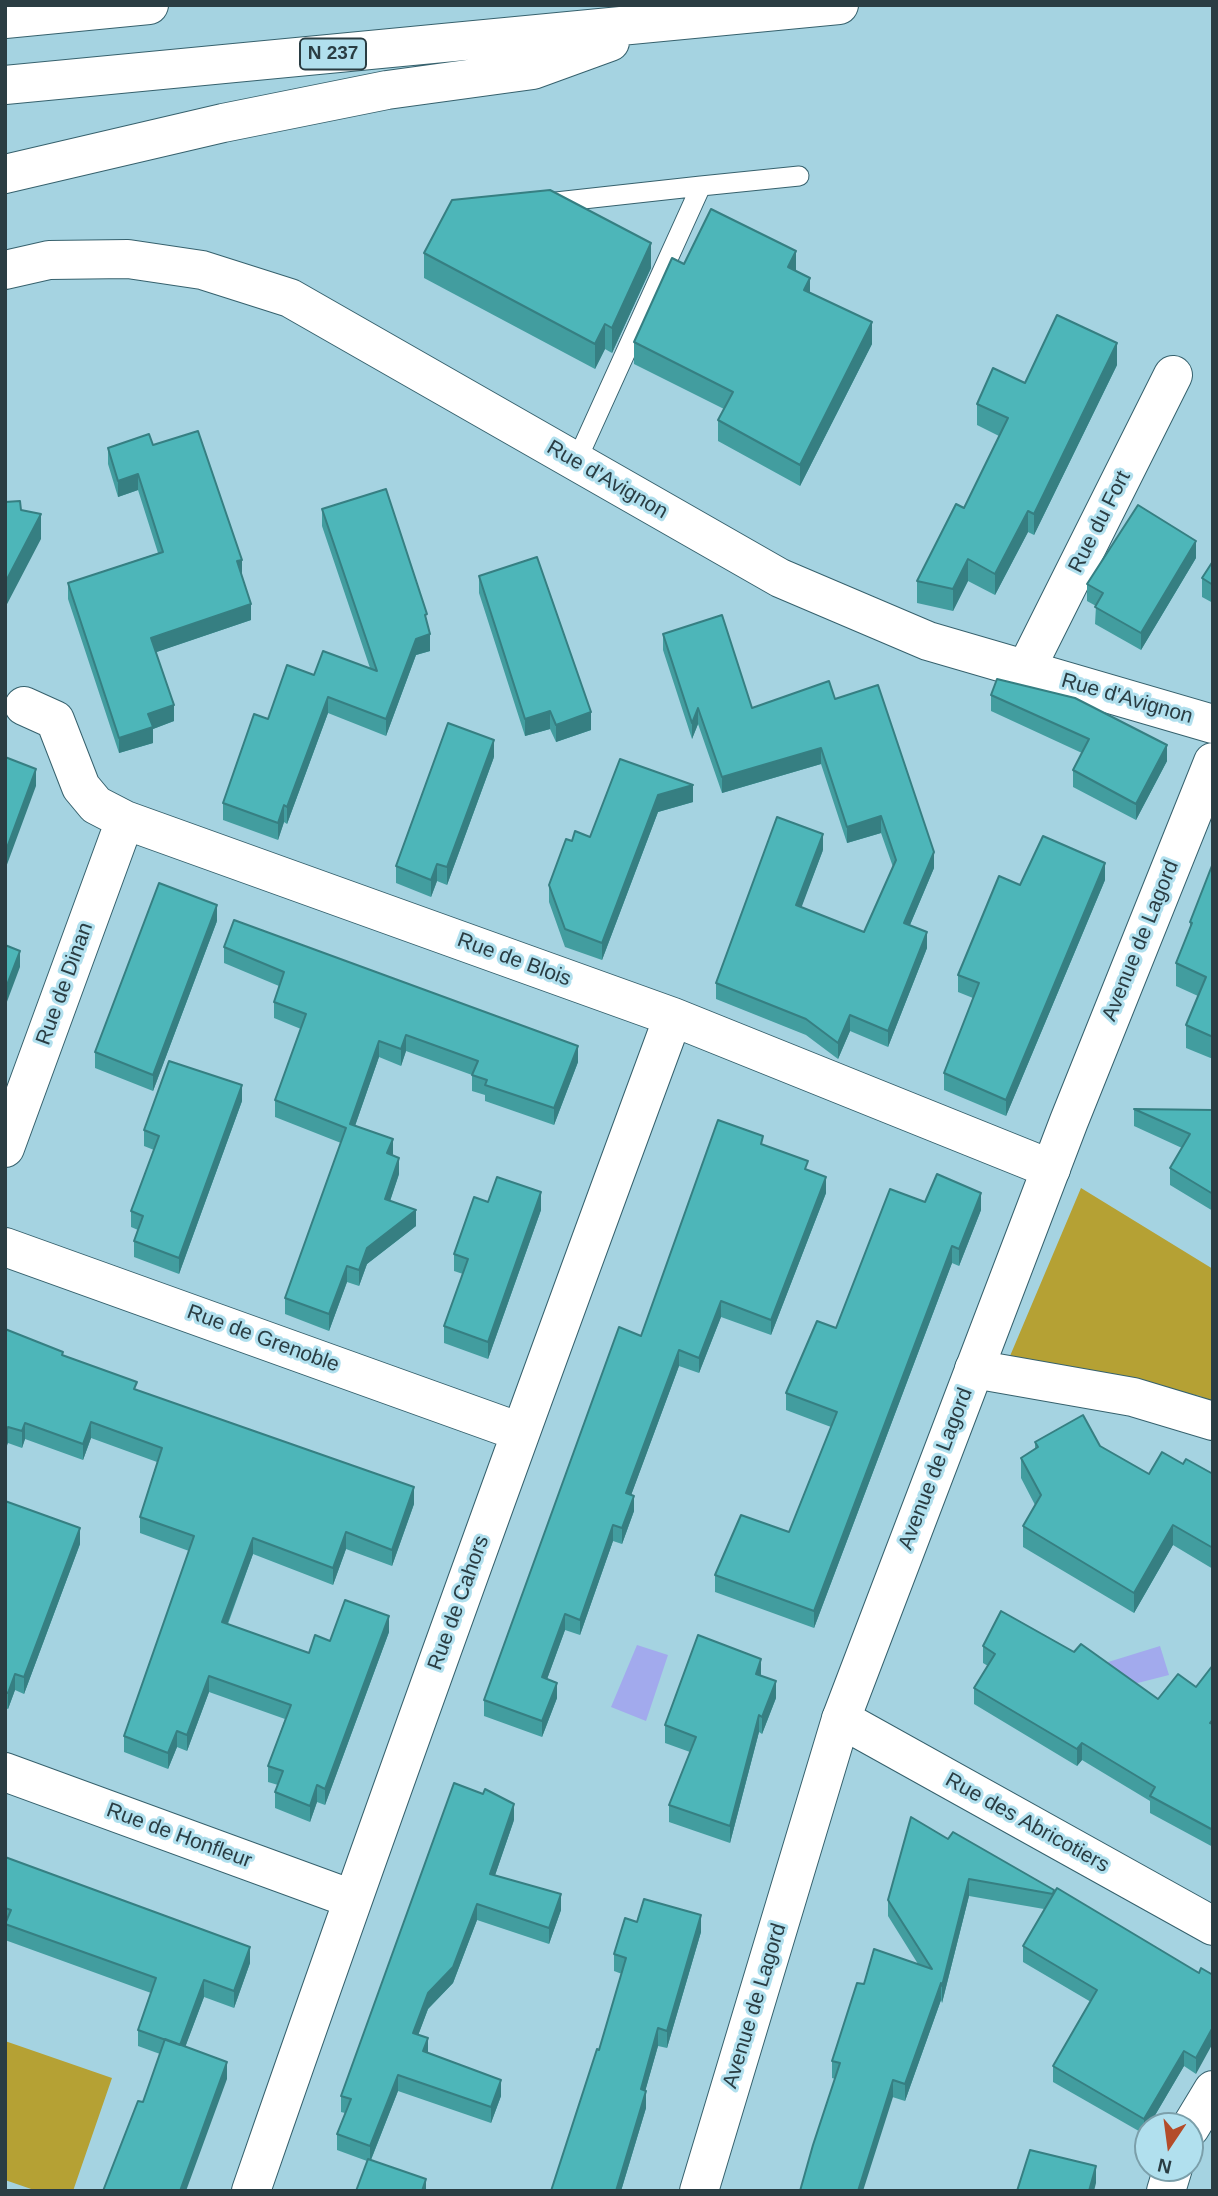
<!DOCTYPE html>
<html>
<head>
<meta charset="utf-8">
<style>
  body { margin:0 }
  #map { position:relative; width:1218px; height:2196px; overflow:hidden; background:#a5d3e1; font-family:Helvetica,sans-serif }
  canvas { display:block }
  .frame { position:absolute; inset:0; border:7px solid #2a3d43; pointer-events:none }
  .north { position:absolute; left:1134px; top:2112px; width:70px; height:70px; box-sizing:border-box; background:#b1e0ee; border:2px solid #7b9faa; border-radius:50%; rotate:193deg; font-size:19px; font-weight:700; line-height:28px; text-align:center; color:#2a3d43 }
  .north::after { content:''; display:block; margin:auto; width:24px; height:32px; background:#b44c29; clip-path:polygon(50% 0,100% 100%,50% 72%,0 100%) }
</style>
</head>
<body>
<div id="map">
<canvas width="1218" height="2196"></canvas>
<div class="frame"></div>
<div class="north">N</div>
</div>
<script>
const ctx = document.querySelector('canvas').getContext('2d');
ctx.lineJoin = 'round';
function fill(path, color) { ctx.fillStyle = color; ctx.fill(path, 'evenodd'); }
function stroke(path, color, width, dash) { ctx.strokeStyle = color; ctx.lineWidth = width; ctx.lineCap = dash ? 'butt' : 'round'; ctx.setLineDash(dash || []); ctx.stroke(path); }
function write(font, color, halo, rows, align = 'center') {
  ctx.font = font + ' Helvetica,sans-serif'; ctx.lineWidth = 6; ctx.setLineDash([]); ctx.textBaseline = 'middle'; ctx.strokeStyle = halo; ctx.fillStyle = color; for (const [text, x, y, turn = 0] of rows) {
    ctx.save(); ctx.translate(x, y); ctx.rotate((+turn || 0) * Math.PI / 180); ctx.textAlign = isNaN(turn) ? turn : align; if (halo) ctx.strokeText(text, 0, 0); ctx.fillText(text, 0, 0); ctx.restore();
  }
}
fill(new Path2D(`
  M1081,1188l132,81v134l-13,-7 -190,-40z
  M5,2041l107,37 -39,113h-36l-32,-11z`), '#b5a134');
fill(new Path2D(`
  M637,1645l31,10 -22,66 -35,-14z
  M1160,1646l9,29 -55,14 -9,-26z`), '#a2aaed');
const lane = new Path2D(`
  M701,186l98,-10
  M547,203l154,-17 -125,276`);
const street = new Path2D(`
  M1026,669l147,-294
  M24,706l31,14 26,67 15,18 29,15 548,197 378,152
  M5,1148l120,-328
  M5,1247l515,185
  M974,1369l159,28 80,24
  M841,1719l372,207
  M5,1772l347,127
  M1190,2128l23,-38
  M251,2191c136,-393 278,-784 422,-1174
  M1166,2191l7,-23`);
const secondary = new Path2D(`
  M5,270l44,-10 79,-1 74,11 88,28 490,280 148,63 285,83
  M699,2191l142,-472 228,-598 144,-359`);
const highway = new Path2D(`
  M5,19l144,-14
  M5,85l834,-80
  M5,174l218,-51 164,-33 146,-20 77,-28`);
stroke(lane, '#36616d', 21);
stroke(street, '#36616d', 40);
stroke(secondary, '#36616d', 40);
stroke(highway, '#36616d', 40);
stroke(lane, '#fff', 19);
stroke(street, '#fff', 38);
stroke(secondary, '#fff', 38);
stroke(highway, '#fff', 38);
fill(new Path2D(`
  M424,253l227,15 -39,85 -7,-4 -10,20 -171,-91z
  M684,264l112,7 14,22 62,51 -72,142 -82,-45v-21l6,-11 -90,-45v-22z
  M1117,365l-83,170 -6,-3 -33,63 -27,-14 -15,30 -36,-8v-22l47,-73 35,-72 -22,-11v-21l48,-21z
  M153,445l88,131 10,44 -95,32 18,69 -21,8v14l-34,10 -51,-154v-16l90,-30 -20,-63 -20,7 -10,-33v-16z
  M322,509l105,113 3,29 -14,4 -30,81 -58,-23 -41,111 -3,-2 -6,18 -55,-20v-17l45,-84 46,-44 56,-7 -48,-142z
  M1196,558l-55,92 -46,-26 1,-18 -9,-5v-17z
  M1213,561v42l-11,-6v-19z
  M479,576l112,154 -35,12 -6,-13 -25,7 -46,-143z
  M663,634l89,74 83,-9 99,169 -24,57 17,23 -39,99 -38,-16 -12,28 -32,-24 -90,-36v-16l107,-133 -22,57 63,25 29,-65 -12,-34 -34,10 -26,-79 -99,29 -24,-69 -6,15 -29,-89z
  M991,695l176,66 -31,59 -63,-33v-17l9,-17 -91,-42z
  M494,757l-47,128 -10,-4 -6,16 -35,-14v-17z
  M620,759l73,43 -35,10 -56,148 -37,-13 -16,-45v-17l23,-44 18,-4z
  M1213,863v196l-27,-11v-23l12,-29 -22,-10v-23l14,-34v-7z
  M1105,880l-99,236 -62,-26v-17l29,-75 -15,-6v-17l62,-90z
  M217,921l-64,170 -58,-23v-16z
  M224,947l354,115 -24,63 -69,-24v-6l-13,-4v-16l-66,-24 -5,15 -22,-9 -24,69 38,29 6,19 -9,27 26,25 -49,38 -8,22 -12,-4 -18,49 -44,-17v-16l56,-155 -66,-26v-17l26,-71 -27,-11v-16l5,-16 -55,-23z
  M242,1101l-63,173 -45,-17v-16l4,-11 -7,-3v-16l23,-61 -10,-4v-16z
  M1134,1109l79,1v101l-43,-26v-17l12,-20 -48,-22z
  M763,1145l45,25 18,23 -55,142 -50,-18 -22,56 -20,-7 -48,129 3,16 -12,33 -9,-3 -33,94 -15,-5 -18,49 10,19 -15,39 -58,-21v-16l157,-364z
  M488,1202l53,8 -53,149 -44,-16v-17l19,-52 -9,-3v-17z
  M925,1202l56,8 -22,56 -7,-3 -138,365 -99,-36v-17l74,-43 42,-105 -45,-17v-17l50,-65z
  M5,1329l132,61 277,114 -22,62 -46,-17 -13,36 -80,-31 -25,70 81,29 21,-12 59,-9 -64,173 -8,-3 -7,20 -35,-14v-16l3,-7 -10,-3v-16l17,-47 -76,-27 -22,59 -10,-4 -9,22 -44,-17v-16l65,-185 -49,-18v-16l17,-55 -66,-24 -8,22 -58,-21 -3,9 -14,-5z
  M1035,1442l65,4 49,28 34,-10 30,10v95l-40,-24 -39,68 -111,-66v-21l12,-21 -14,-27v-20l14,-9z
  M5,1501l75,43 -56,150 -9,-4 -7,19 -3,-1z
  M983,1646l91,6 84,47 38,-12 17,-22v182l-63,-34v-12l-68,-41 -5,6 -103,-62v-16l14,-22 -5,-3z
  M761,1676l15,22 -14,36 -3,-2 -29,111 -61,-21v-17l21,-53 -25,-9v-18z
  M514,1820l-19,55 66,35 -12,34 -72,-24 -24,63 -25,26 -10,26 10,18 73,43 -10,27 -93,-32 -27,69 55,31 -59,-30 -30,-11v-16l8,-21 -4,-1v-16z
  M948,1839l106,54 145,80 -3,101 -12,-8 -40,68 -91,-52v-16l38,-64 -68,-40v-16l21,-37 -75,-13 -27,107 -1,-3 -36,101 -73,-23v-17l32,-77 54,-20 -30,-48v-16z
  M5,1857l245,106 -16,45 -30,-11 -19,50 42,32 -84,23 17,-48 -22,-8v-16l13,-37 -146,-53z
  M637,1922l64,10 -34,116 -9,-2 -13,45 1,17 -25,83h-70l48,-141 23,-76 -8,-3v-17z`), '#429d9f');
fill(new Path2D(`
  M651,243v25l-39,85v-25z
  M796,251v21l-8,-5z
  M810,278v21l-6,-9z
  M872,322v22l-72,142v-21z
  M605,324v25l-10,20v-25z
  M1117,343v22l-83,170v-21z
  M138,474v16l-20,7v-16z
  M1028,511v21l-33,63v-21z
  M41,514v25l-36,69v-25z
  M1196,541v17l-55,92v-17z
  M968,559v22l-15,30v-22z
  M242,560v15l-5,-14z
  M251,604v16l-100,34v-16z
  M430,634v17l-14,4 -30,81v-17l30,-80z
  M328,697v16l-41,111v-17z
  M174,705v16l-21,8v14l-34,10v-15l29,-24z
  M698,708v16l-6,15v-16z
  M550,711v18l-25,7v-17z
  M591,712v18l-35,12v-17z
  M494,740v17l-47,128v-18z
  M1167,745v16l-31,59v-16z
  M821,748v16l-99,29v-16z
  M36,769v17l-31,84v-17z
  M693,785v17l-35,10 -56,148v-17l56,-148z
  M284,805v17l-6,18v-17z
  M881,816v17l-34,10v-16z
  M823,834v16l-27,72v-17z
  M934,852v16l-30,71v-16z
  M1105,863v17l-99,236v-16z
  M437,864v17l-6,16v-17z
  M217,905v16l-64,170v-16z
  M927,932v16l-39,99v-16z
  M20,951v16l-15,40v-17z
  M850,1015v16l-12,28v-16z
  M406,1035v16l-5,15v-17z
  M379,1041v16l-29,83v-16z
  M578,1046v16l-24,63v-17z
  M242,1085v16l-63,173v-16z
  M393,1139v16l-6,-2z
  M399,1158v16l-14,42v-17z
  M826,1177v16l-55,142v-15z
  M541,1192v18l-53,149v-17z
  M981,1193v17l-22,56v-17z
  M416,1210v16l-49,38 -8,22v-16l8,-22z
  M952,1246v17l-138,365v-17z
  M347,1266v16l-18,49v-17z
  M721,1301v16l-22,56v-15z
  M679,1350v16l-53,143v-16z
  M91,1422v16l-8,22v-16z
  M25,1423v16l-3,9v-17z
  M8,1427v16l-3,8v-16z
  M414,1487v17l-22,62v-16z
  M634,1496v15l-12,33v-16z
  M613,1525v16l-33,94v-15z
  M1173,1525v20l-39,68v-20z
  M80,1528v16l-56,150v-17z
  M346,1532v17l-13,36v-17z
  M253,1538v16l-31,84v-16z
  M565,1614v16l-23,63v-16z
  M389,1616v16l-64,173v-16z
  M761,1659v18l-5,-3z
  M15,1674v16l-7,19v-16z
  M209,1676v16l-22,59v-16z
  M776,1681v17l-14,36v-17z
  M557,1683v15l-15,39v-16z
  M759,1715v17l-29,111v-17z
  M177,1731v16l-9,22v-16z
  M1082,1743v17l-5,6v-17z
  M317,1785v17l-7,20v-16z
  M514,1804v16l-24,70v-16z
  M969,1879v17l-27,107v-17z
  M561,1894v16l-12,34v-16z
  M477,1904v16l-24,63 -25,26 -15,40v-16l15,-40z
  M701,1915v17l-34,116v-17z
  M250,1947v16l-16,45v-17z
  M204,1980v17l-24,64v-16z
  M941,1983v17l-36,101v-17z
  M1213,2027v16l-17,31v-16z
  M658,2028v18l-17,60v-17z
  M428,2038v16l-5,-3z
  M1184,2051v15l-40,68v-15z
  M227,2062v17l-41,112h-6z
  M398,2075v16l-28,71v-16z
  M501,2080v16l-10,27v-16z
  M893,2080v17l-30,94h-5z
  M646,2091v17l-25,83h-5z
  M1096,2166v17l-2,8h-5z
  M426,2179v12h-4z`), '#367f82');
const building = new Path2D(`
  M550,190l101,53 -39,85 -7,-4 -10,20 -171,-91 28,-53z
  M711,209l85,42 -8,16 22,11 -6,12 68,32 -72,143 -82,-45 15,-28 -99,-50 38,-84 12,6z
  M1057,315l60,28 -83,171 -6,-3 -33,63 -27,-15 -15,30 -36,-8 39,-77 8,4 44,-90 -31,-14 16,-36 32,15z
  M198,431l44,129 -5,1 14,43 -100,34 23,67 -26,9 5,13 -34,11 -51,-155 95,-31 -25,-78 -20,7 -10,-33 41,-14 4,11z
  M386,489l41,125 -2,1 5,19 -14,5 -30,80 -58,-22 -41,110 -3,-2 -6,18 -55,-20 31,-89 14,5 19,-54 27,10 9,-24 54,20 -55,-162z
  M20,501l1,9 20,4 -36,69v-81z
  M1138,505l58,36 -55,92 -46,-26 8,-14 -16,-9z
  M537,557l54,155 -35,13 -6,-14 -25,8 -46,-143z
  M1213,561v24l-11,-7z
  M722,615l30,93 77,-27 6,18 43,-14 56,167 -30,71 23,9 -39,99 -38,-16 -12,28 -32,-24 -90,-36 61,-166 46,17 -27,71 68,27 32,-72 -15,-44 -34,11 -26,-79 -99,29 -24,-69 -6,15 -29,-89z
  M997,679l78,19 92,47 -31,59 -63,-34 16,-31 -98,-44z
  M448,723l46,17 -47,127 -10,-3 -6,16 -35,-14z
  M5,757l31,12 -31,84z
  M620,759l73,26 -35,10 -56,148 -37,-14 -16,-44 17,-46 6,2 3,-10 15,6z
  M1043,836l62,27 -99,237 -62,-27 35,-90 -21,-8 41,-99 21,9z
  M1213,863v174l-27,-12 20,-48 -30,-14 16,-40 -2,-1z
  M159,883l58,22 -64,170 -58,-23z
  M234,920l344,126 -24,62 -69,-23 2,-5 -15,-5 6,-14 -72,-26 -5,14 -22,-8 -29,83 43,15 -6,14 12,5 -14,41 31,11 -49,38 -8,22 -12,-4 -18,48 -44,-16 61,-170 -71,-28 31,-86 -32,-12 10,-30 -60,-25z
  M5,945l15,6 -15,39z
  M169,1061l73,24 -63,173 -45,-17 9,-25 -12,-5 28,-75 -15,-6z
  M1134,1109l79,1v84l-43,-26 20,-34z
  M718,1120l45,16 -2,8 47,17 -3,8 21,8 -55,143 -50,-19 -22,57 -20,-8 -53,143 8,3 -12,32 -9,-3 -33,95 -15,-6 -23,63 15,6 -15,38 -58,-21 135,-373 22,9z
  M937,1174l44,19 -22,56 -7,-3 -138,365 -99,-36 26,-60 48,17 48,-120 -51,-19 31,-72 19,7 54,-139 35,13z
  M497,1177l44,15 -53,150 -44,-16 24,-67 -14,-5 20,-57 14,5z
  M5,1329l58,23 -1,3 75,27 -3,7 280,98 -22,63 -46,-18 -13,36 -80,-30 -31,84 87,31 6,-18 15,6 15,-41 44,16 -64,173 -8,-4 -7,21 -35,-14 8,-21 -15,-5 23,-61 -82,-29 -22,59 -10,-4 -9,22 -44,-17 70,-200 -54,-19 22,-69 -71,-26 -8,22 -58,-21 -3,8 -14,-4 -3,8z
  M1083,1415l17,31 49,28 13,-22 21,12 3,-5 27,15v74l-40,-23 -39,68 -111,-67 18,-31 -20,-37 17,-11 -3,-5z
  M5,1501l75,27 -56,149 -9,-3 -7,19 -3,-1z
  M1001,1611l73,41 7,-8 77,55 20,-25 18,13 17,-22v54l-3,4 3,1v106l-63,-34 5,-9 -73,-44 -5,6 -103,-61 21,-34 -12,-8z
  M698,1635l63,24 -5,15 20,7 -14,36 -3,-2 -29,111 -61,-21 27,-68 -31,-12z
  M454,1783l29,11 2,-5 29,15 -24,70 71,20 -12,34 -72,-24 -24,63 -25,26 -15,40 15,5 -5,13 78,29 -10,27 -93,-32 -28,71 -33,-12 14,-35 -10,-3z
  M911,1817l37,22 5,-7 101,58 -1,4 -84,-15 -27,107 -1,-3 -36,101 -12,-4 -35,111h-58l13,-46 27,-82 -8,-2 25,-78 7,1 10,-35 58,20 -44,-69z
  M5,1857l245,90 -16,44 -30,-11 -24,65 -42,-15 18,-52 -151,-54 6,-14 -6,-2z
  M1057,1888l142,85 2,-5 12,7v52l-17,31 -12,-7 -40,68 -91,-53 44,-76 -74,-44z
  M644,1899l57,16 -34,116 -9,-3 -17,61 5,2 -30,100h-65l46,-142 2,1 27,-92 -12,-4 11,-36 12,4z
  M165,2039l62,23 -47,129h-77l35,-90 5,1z
  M1030,2150l66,16 -7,25h-72z
  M368,2159l58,20 -4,12h-66z`);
fill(building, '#4db6b9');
stroke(building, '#367f82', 2);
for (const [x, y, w] of [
  [333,54,66]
]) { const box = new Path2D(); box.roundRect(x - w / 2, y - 15.5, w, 31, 5); ctx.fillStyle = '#b1e0ee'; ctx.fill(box); stroke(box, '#2a3d43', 2); }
write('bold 19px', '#2a3d43', null, [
  ["N 237",333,54]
]);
write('21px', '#2a3d43', '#b1e0ee', [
  ["Rue d'Avignon",607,480,30],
  ["Rue du Fort",1100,522,-63],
  ["Rue d'Avignon",1127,699,16],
  ["Avenue de Lagord",1141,941,-68],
  ["Rue de Blois",514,960,20],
  ["Rue de Dinan",65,984,-70],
  ["Rue de Grenoble",263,1339,20],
  ["Avenue de Lagord",936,1469,-69],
  ["Rue de Cahors",459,1603,-70],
  ["Rue des Abricotiers",1027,1823,29],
  ["Rue de Honfleur",179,1836,20],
  ["Avenue de Lagord",755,2006,-73]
]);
</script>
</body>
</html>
